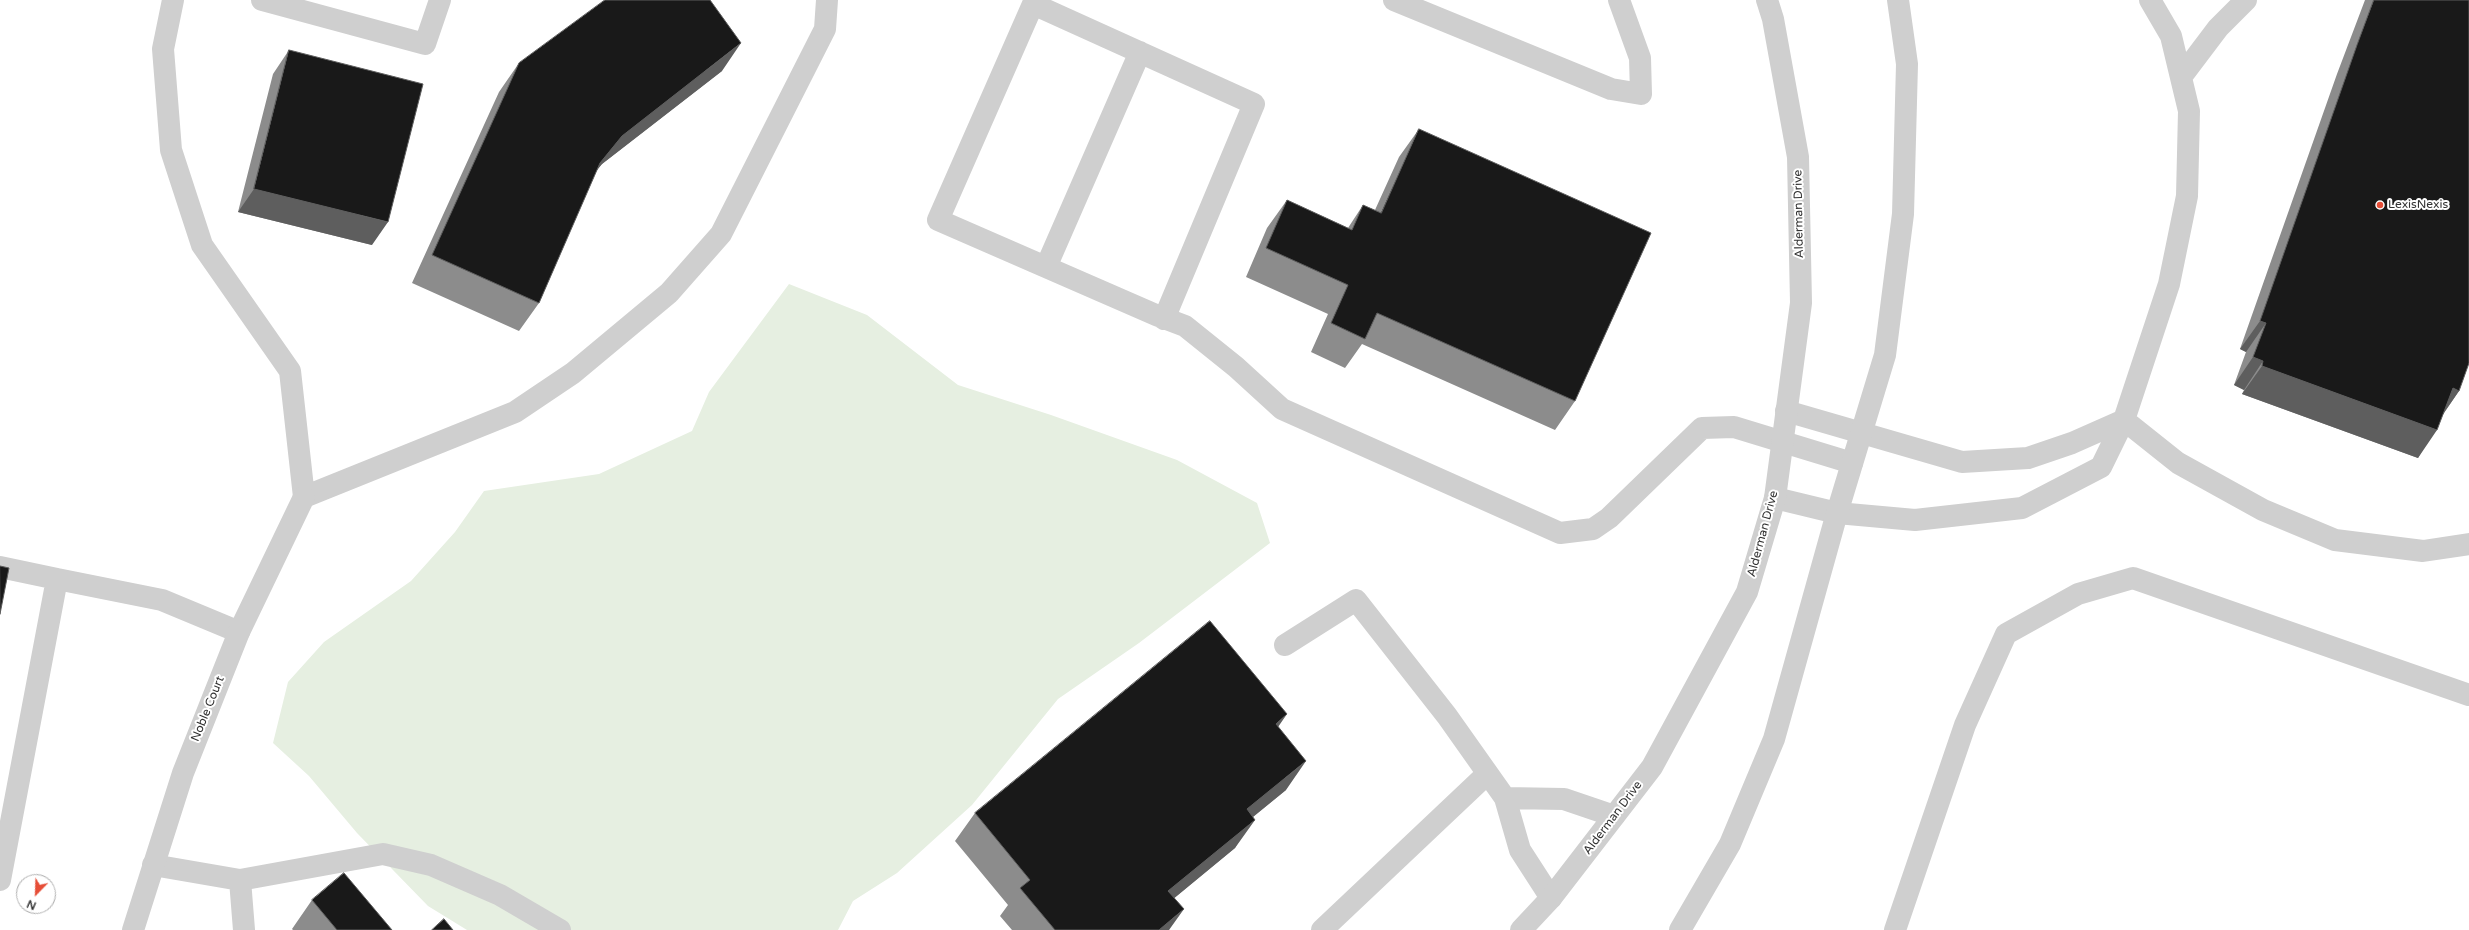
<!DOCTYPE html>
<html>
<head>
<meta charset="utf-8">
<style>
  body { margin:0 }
  #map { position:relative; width:2469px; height:930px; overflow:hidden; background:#fff; font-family:"Varela Round",sans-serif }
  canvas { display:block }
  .north { position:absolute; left:16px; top:874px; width:40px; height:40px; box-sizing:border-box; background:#fff; border:1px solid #adadad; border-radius:50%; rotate:203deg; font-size:11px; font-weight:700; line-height:16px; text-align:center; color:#323232 }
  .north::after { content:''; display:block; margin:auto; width:14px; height:18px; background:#e64e37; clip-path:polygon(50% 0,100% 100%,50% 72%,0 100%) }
</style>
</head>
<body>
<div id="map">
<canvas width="2469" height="930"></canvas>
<div class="north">N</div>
</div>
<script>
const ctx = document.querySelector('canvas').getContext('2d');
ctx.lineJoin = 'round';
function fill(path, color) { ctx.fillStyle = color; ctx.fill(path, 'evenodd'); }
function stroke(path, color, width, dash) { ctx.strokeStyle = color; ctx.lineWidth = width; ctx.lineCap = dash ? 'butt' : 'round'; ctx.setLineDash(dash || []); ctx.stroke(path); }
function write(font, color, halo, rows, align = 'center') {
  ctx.font = font + ' "Varela Round",sans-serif'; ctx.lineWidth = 4; ctx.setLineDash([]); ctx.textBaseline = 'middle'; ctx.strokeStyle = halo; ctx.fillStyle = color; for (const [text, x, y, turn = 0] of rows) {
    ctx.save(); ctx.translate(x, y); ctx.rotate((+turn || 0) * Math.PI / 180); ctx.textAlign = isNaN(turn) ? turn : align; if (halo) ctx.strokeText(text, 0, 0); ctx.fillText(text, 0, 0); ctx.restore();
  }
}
fill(new Path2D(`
  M789,284l78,31 91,70 93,30 126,45 80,43 13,40 -131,100 -81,56 -86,106 -75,68 -44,28 -15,29h-371l-39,-24 -71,-73 -48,-57 -36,-33 15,-61 36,-40 87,-61 44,-49 29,-41 115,-17 93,-43 17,-39z`), '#e6efe1');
stroke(new Path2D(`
  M173,0l-10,49 8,101 31,95 88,126 14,126 211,-85 58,-39 96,-80 52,-59 104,-205 2,-29
  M262,0l163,44 15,-44
  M1394,0l217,89 30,5 -1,-36 -21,-58
  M2181,77l37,-49 28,-28
  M1046,267l94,-215
  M1164,319l90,-215 -221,-100 -95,216 218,95 29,11 51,41 46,42 278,124 33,-4 16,-11 93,-90 32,-1 118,36
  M1786,411l176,51 66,-4 44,-15 52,-23
  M2124,420l54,43 85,47 72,30 88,11 46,-7
  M1775,498l62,15 78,7 107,-12 79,-41 23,-47 45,-136 18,-88 2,-85 -18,-75 -21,-36
  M0,567l57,12
  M1285,645l71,-45 91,116 58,82 15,52 31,48
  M1505,798l59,1 50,17
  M153,865l87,15 143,-26 48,11 69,30 60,35
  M0,880l57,-301 105,21 77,32
  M240,880l4,50
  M1322,930l165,-156
  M1895,930l70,-205 41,-91 72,-40 55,-16 336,117`), '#cfcfcf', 22);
stroke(new Path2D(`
  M133,930l50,-157 56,-141 65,-135
  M1521,930l30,-32 101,-131 95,-175 28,-94 26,-195 -3,-146 -25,-138 -6,-19
  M1680,930l50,-86 44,-105 63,-226 48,-158 18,-141 4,-150 -9,-64`), '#cfcfcf', 22);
fill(new Path2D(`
  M2365,0h104l-10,391 -15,22 -26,45 -176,-64 2,-4 -10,-5 12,-33 -6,-3 97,-275z
  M289,50l83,195 -134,-33 35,-138z
  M519,63l203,8 -120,93 -6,7 -57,132 -20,28 -107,-48 87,-191z
  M1419,129l156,272 -20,29 -193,-86 -17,24 -34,-16 17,-38 -82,-37 21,-49 20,-28 61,28 15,-23 12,5 24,-53z
  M1278,727l8,63 -33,27 -18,31 -61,50 -5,32h-157l-12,-14 8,-11 -53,-64 20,-28z
  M312,900l80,30h-99l-1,-1z`), '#8c8c8c');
fill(new Path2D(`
  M741,43l-19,28 -120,93 -22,27 20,-28 22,-27z
  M254,189l134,33 -16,23 -134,-33z
  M2260,321l6,2 -20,29 -6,-3z
  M2253,357l10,4 -19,29 -10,-5z
  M2262,366l175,64 -19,28 -176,-64z
  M2453,388l6,3 -20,29z
  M1287,714l-20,29 9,-19z
  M1306,761l-20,29 -59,48 20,-29z
  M1255,820l-20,28 -86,71 19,-28z
  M1184,909l-15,21h-10z`), '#5e5e5e');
const building = new Path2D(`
  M605,0h105l31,43 -119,93 -22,27 -61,140 -107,-48 87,-192z
  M2374,0h95v363l-10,28 -6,-3 -16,42 -175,-64 1,-5 -10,-4 13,-34 -6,-2 97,-276z
  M289,50l134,34 -35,138 -134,-33z
  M1419,129l232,104 -76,168 -198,-88 -12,26 -34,-16 17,-38 -82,-37 21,-48 65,30 11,-25 18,8z
  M0,566l9,2 -9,46z
  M1210,621l77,93 -11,10 30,37 -59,48 8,11 -87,71 16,18 -25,21h-104l-35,-42 10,-8 -55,-67z
  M344,873l48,57h-55l-25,-30z
  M444,919l9,11h-21z`);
fill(building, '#191919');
stroke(building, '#5e5e5e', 1);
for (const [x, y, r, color] of [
  [2380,205,4,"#e64e37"]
]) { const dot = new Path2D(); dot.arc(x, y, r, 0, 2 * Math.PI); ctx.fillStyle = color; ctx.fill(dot); stroke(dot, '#fff', 1.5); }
write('12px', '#323232', '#fff', [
  ["LexisNexis",2388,205]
], 'left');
write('12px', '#323232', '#fff', [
  ["Alderman Drive",1799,214,-91],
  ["Alderman Drive",1763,534,-75],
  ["Noble Court",208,709,-68],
  ["Alderman Drive",1613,818,-53]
]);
</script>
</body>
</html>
